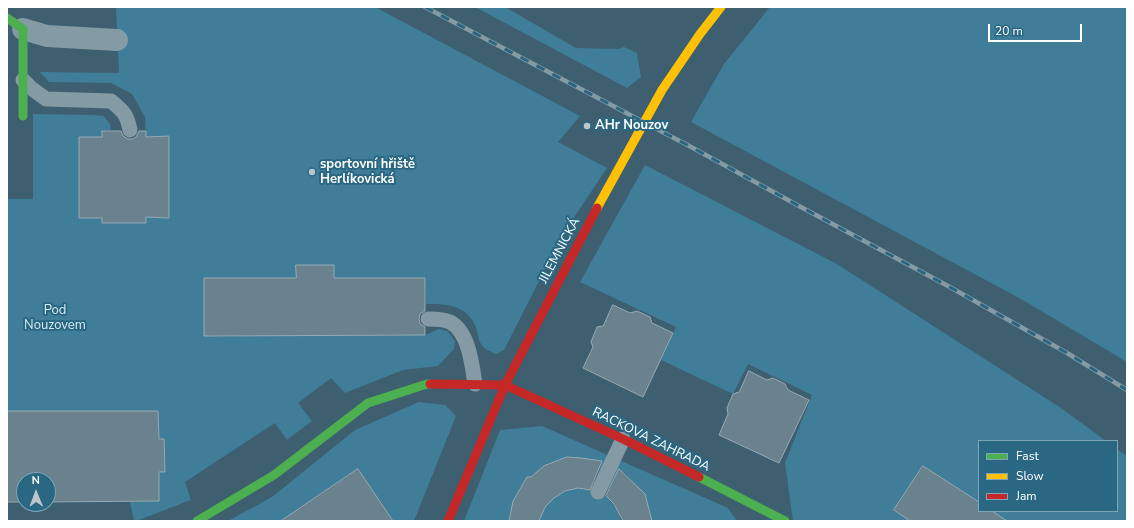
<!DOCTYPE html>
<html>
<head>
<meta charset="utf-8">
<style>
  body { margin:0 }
  #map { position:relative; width:1134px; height:528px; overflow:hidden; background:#3e5f6f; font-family:"Nunito Sans",sans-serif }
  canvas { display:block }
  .frame { position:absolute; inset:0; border:8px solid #fff; pointer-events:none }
  .legend { position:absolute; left:978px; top:440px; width:140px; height:72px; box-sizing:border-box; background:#2a6783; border:1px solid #7fa4b5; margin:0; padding:5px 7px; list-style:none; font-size:12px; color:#fff }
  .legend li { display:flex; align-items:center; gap:8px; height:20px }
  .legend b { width:20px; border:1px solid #7fa4b5 }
  .north { position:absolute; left:16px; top:472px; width:40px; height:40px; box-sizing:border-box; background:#2a6783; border:1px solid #7fa4b5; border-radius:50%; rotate:359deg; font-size:11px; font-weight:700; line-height:16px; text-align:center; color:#fff }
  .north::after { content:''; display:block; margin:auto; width:14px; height:18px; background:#bbc7cd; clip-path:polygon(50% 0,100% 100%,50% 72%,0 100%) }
  .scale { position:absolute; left:988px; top:24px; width:94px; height:18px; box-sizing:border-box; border:2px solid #fff; border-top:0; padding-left:5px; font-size:12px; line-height:14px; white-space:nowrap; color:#fff; -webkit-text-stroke:3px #2a6783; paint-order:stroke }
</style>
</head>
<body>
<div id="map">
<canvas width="1134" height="528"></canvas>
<div class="frame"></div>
<ul class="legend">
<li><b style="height:5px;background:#4caf50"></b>Fast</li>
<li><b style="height:5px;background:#ffc107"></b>Slow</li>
<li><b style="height:5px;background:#c62828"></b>Jam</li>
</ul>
<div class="north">N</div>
<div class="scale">20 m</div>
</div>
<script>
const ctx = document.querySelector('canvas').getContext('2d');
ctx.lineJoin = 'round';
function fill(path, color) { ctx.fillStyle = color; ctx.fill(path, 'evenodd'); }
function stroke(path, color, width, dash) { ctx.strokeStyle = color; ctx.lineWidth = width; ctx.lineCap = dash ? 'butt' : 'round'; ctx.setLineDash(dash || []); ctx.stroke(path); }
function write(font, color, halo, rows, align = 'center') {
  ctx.font = font + ' "Nunito Sans",sans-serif'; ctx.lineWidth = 4; ctx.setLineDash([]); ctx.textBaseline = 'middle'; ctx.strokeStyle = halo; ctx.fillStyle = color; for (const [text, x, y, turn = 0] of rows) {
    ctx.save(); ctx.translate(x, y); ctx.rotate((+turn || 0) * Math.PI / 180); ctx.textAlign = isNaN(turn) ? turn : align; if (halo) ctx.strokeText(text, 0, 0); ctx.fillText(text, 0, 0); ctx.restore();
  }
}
fill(new Path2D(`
  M116,7h259l205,109 -22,26 49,26 -44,66 -59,116 -8,4c-24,-9 -13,-18 -24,-34 -10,-16 -30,-16 -46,-16l-1,-25 -91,-1 -1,-13h-37v13l-91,58 220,-1 14,-6 8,2 8,10 -1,8 -16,17 -35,4 -58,23 -14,-15 -33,25 14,18 -25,19 -12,-17 -90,59 6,18 -55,21h-2l-4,-19 29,-1v-29l6,-1 -1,-32h-5l-1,-28h-151v-212h26v-85l61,1 10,1 6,8 1,6 -9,1v6h-23v80l23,1v5h44v-6h23v-81l-23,1 -1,-20 -13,-23 -21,-11 -62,-1 -9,-10 79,1z
  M475,7h30l71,41 41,1 7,-2 13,6 4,24 -14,11z
  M770,7h357v355l-106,-63 -330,-177 33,-58z
  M645,165l192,99 224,144 45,33h-127v61l-56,-36 -29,44 15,10v1h-116l-8,-58 27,-68 -64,-31 -15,30 -72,-34 15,-33 -96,-45z
  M419,402l26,3 11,11 -42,105h-21l-35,-52 -57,38 10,14h-83l44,-24 83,-67z
  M542,426l186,82 9,13h-85c-3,-22 -15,-37 -32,-51l-16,25c8,7 15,15 17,26h-82c5,-18 20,-31 39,-33 5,0 10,1 15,2l9,-29 -24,-3 -63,42 -6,21h-45l36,-91z
  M1117,449l10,7v65h-136l1,-10h125z`), '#3f7d99');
const building = new Path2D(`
  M102,131h19l2,5 5,3h4l4,-2 3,-6h7v6l23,-1v82l-23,-1v6h-44v-5h-23v-81h23z
  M296,265h38v13h91v33l-5,3 -1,5 1,5 5,3v8l-221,1v-58h92z
  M613,305l17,8 7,-2 13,6 2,6 21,10 -30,64 -60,-29 10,-21 -2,-5 6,-15 6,-1z
  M749,371l18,9 6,-2 12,6 3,6 21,10 -30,63 -60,-28 9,-21 -1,-6 6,-14 6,-2z
  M7,411h151l1,28h5l1,33h-6v29l-111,1v-22h-24v22h-17z
  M567,457l14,1 21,3 -12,29 -12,-2 -13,3 -11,7 -9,9 -6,14h-30l4,-20 14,-24h4l13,-11z
  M923,466l56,36v9h13l15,10h-97l-16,-11z
  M358,469l35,52h-112z
  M619,469l26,25 7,27h-29l-9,-17 -8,-8z`);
fill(building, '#69828d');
stroke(building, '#97aab3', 1);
stroke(new Path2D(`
  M23,80l8,8 15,11 65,2c12,10 16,13 19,29
  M428,319c6,0 16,0 22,3 19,10 22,43 25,62
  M598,492l25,-53`), '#849aa5', 15);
stroke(new Path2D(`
  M23,29l24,7 70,4`), '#849aa5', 22);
stroke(new Path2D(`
  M7,18l16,11v87
  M699,477l86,44
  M197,521l77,-46 94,-72 59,-19h3`), '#4caf50', 9);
stroke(new Path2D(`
  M597,208l65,-118 38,-56 21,-27`), '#ffc107', 9);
stroke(new Path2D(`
  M430,384l75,1 118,54 76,38
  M448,521l57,-136 92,-177`), '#c62828', 9);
const rail = new Path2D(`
  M425,7l268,141 106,58 149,80 119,67 60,37`);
stroke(rail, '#849aa4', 4.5);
stroke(rail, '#2a6783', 3, [9]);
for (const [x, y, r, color] of [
  [587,126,4,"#bbc7cd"],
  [312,172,4,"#bbc7cd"]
]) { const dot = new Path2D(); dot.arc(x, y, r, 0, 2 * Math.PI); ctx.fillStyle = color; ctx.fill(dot); stroke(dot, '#2a6783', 1.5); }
write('bold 13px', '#fff', '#2a6783', [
  ["AHr Nouzov",595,126],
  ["sportovní hřiště",320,165],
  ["Herlíkovická",320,180]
], 'left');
write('13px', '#fff', '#2a6783', [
  ["JILEMNICKÁ",560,251,-62],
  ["RACKOVA ZAHRADA",651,440,26]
]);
write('13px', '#d6ecf5', '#2a6783', [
  ["Pod",55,311],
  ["Nouzovem",55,326]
]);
</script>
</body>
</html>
